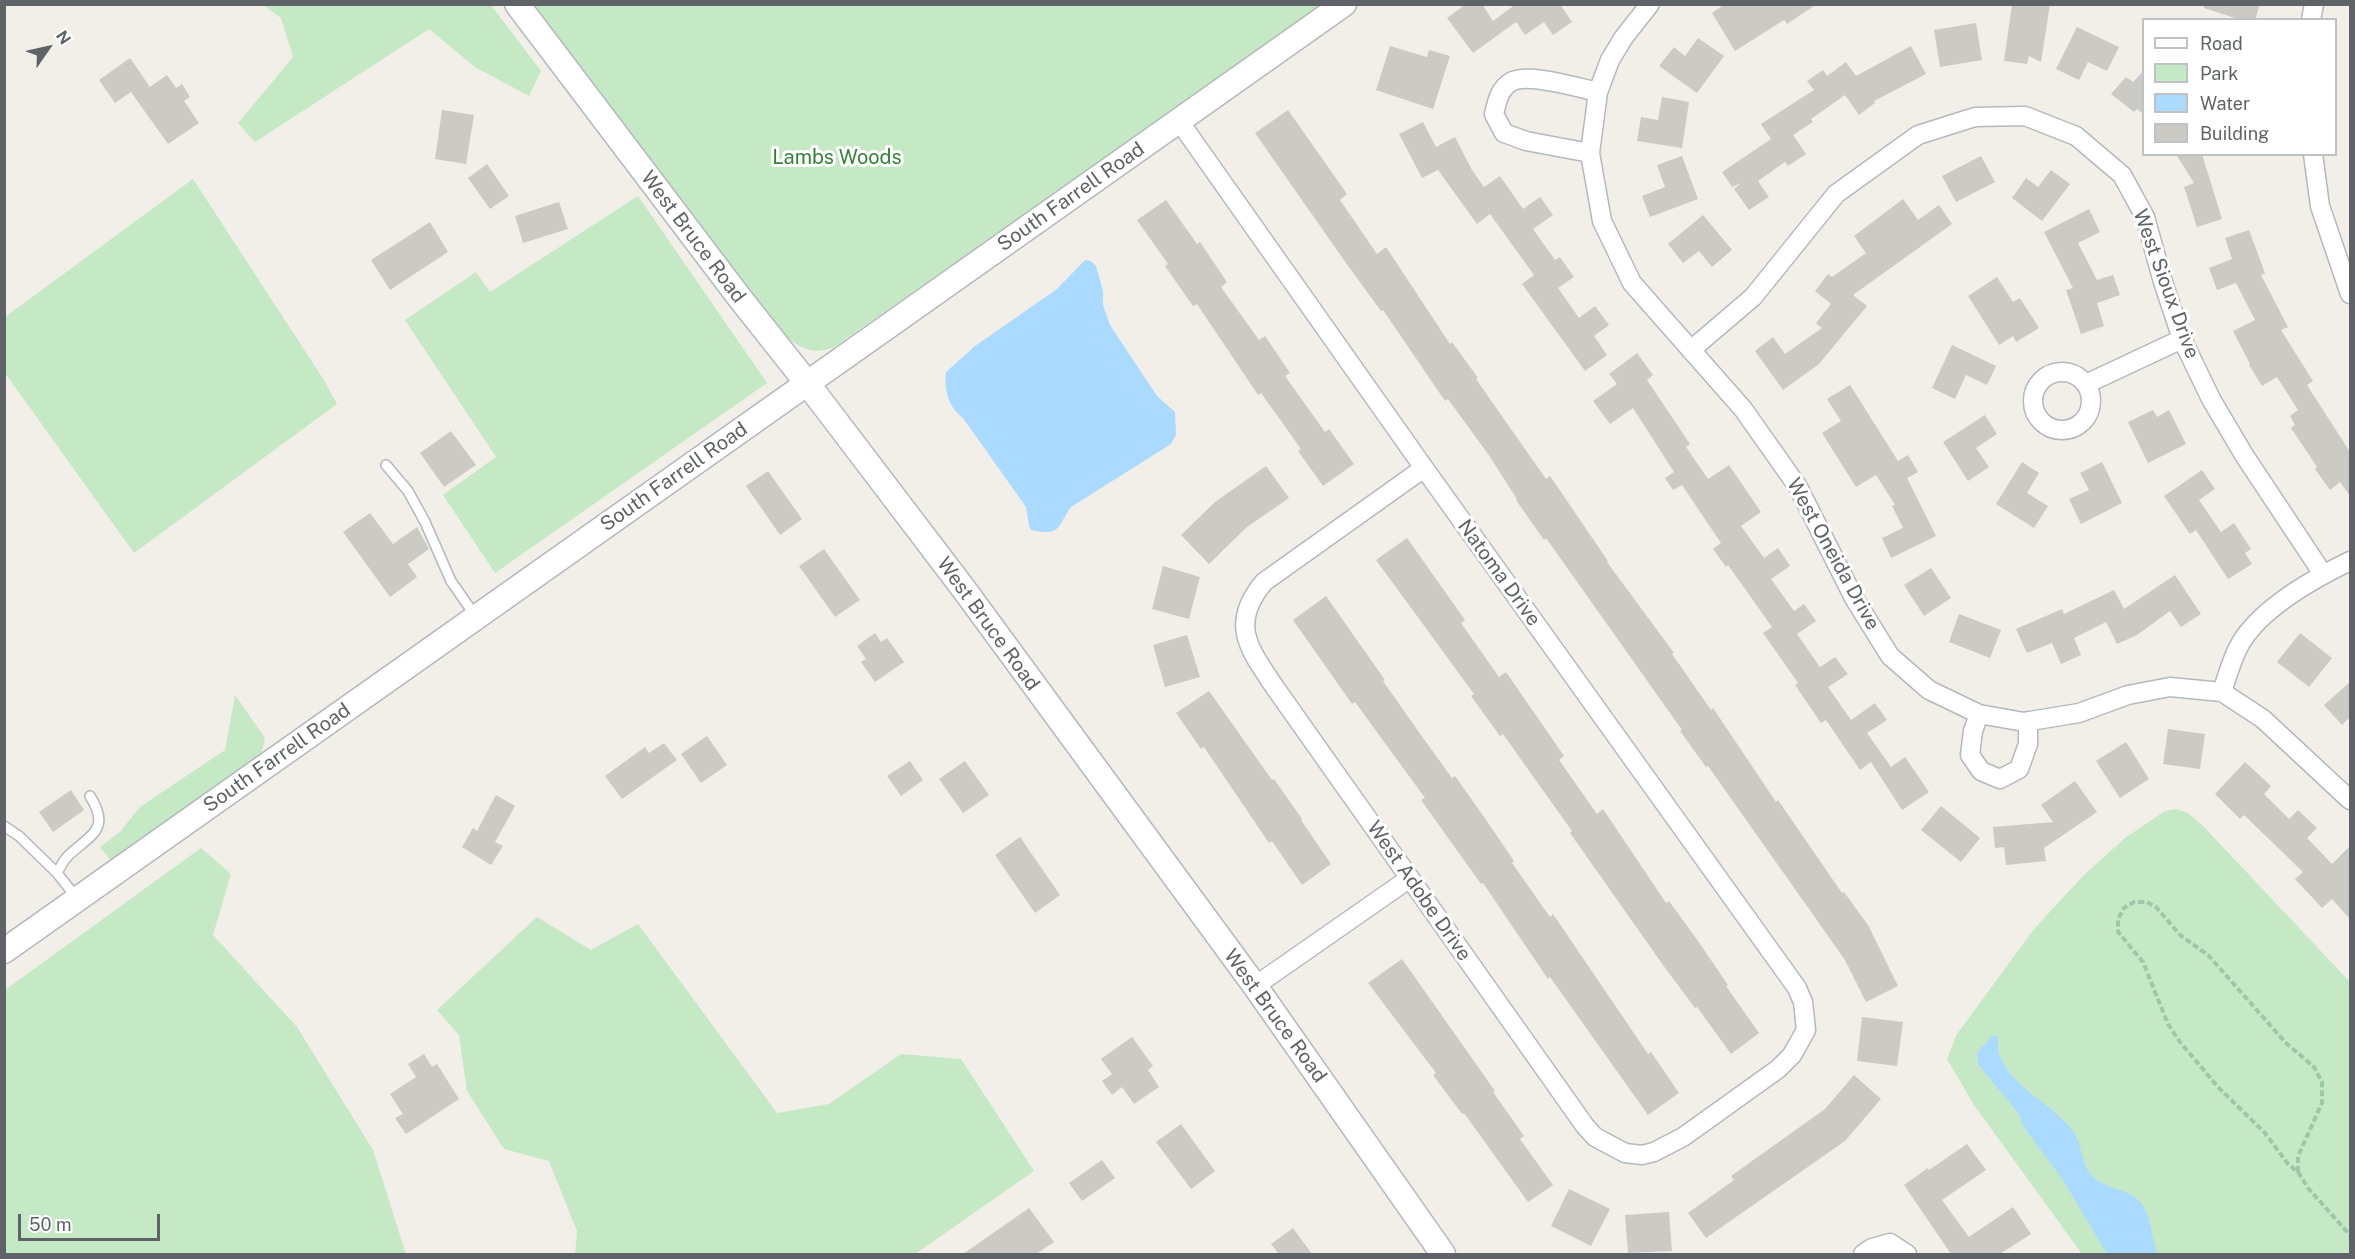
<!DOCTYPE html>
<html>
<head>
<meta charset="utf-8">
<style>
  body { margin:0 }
  #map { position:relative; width:2355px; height:1259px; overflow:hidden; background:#f1efe8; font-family:"Public Sans",sans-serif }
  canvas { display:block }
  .frame { position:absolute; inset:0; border:6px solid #5f6368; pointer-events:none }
  .legend { position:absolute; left:2142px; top:18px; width:195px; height:138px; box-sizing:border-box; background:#fff; border:2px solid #bfc1c3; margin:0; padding:8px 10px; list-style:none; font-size:18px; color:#5f6368 }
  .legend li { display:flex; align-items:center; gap:12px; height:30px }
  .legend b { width:30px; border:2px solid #bfc1c3 }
  .north { position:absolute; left:18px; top:18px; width:60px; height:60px; -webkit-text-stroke:4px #fff; paint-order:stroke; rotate:56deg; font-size:16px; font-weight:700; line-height:24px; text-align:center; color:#5f6368 }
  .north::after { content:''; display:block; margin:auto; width:21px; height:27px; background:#5f6368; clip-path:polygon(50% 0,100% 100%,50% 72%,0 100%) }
  .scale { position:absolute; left:18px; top:1214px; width:142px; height:27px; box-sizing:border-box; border:3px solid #5f6368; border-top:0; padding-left:8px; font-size:18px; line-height:21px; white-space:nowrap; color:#5f6368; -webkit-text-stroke:4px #fff; paint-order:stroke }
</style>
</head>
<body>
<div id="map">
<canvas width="2355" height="1259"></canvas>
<div class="frame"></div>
<ul class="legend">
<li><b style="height:8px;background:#fff"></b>Road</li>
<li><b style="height:16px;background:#c5e8c5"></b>Park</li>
<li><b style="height:16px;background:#aadaff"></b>Water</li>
<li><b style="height:16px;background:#cccac5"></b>Building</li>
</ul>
<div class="north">N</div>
<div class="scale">50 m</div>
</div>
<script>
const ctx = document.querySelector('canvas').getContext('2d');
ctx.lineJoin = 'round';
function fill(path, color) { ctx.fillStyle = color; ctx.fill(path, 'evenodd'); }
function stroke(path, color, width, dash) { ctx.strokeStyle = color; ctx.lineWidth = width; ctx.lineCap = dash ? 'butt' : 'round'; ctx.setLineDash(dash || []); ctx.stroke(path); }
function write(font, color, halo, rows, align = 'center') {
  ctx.font = font + ' "Public Sans",sans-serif'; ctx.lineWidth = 6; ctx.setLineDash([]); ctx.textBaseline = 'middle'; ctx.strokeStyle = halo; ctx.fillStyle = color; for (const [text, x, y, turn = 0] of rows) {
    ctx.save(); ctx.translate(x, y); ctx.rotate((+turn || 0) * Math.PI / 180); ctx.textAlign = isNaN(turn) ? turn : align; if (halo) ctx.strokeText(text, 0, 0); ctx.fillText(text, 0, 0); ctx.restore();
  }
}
fill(new Path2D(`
  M263,5h228l50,66 -12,25 -54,-29 -46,-38 -174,113 -17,-19 55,-66 -12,-39z
  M530,5h794l-490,342c-22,8 -30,2 -49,-10z
  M193,179l129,198 15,27 -203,149 -129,-180v-56z
  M638,196l129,187 -272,190 -52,-78 53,-38 -91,-137 71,-48 14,20z
  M235,695l30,43 -5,21 -148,103 -12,-15 20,-15 20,-25 85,-57z
  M2176,809l12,4 15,13 147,156v272h-268l-108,-149 -27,-46 10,-25 77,-105 51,-55 40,-36 40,-27z
  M201,848l30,26 -18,61 84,92 76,123 33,104h-401v-264z
  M537,917l54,33 47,-26 139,189 52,-9 72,-50 60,5 73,112 -119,83h-340l2,-23 -28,-70 -45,-12 -37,-58 -8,-56 -22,-25z`), '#c5e8c5');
fill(new Path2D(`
  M1085,260l6,1 5,5 7,25v14l7,20 47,71 18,16 1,23 -5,9 -100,63c-14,19 -9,30 -40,23l-2,-4 -3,-19 -63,-89c-15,-11 -19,-29 -17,-46l29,-26 82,-57z
  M1993,1035l5,1c0,7 -1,16 3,23 15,31 50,44 71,71 11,13 8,34 20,46 12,13 36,12 48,26 13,15 10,36 18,52h-51l-44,-74 -40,-54 -4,-12 -41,-50 -1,-11z`), '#aadaff');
fill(new Path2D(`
  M1466,4h16l11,17 23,-17h44l12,18 -19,13 -9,-13 -19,13 -9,-13 -43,31 -26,-35z
  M1725,4h92l-30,20 -3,-4 -49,31 -23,-38z
  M2012,4h38l-9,58 -12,-6 -2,8 -23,-3z
  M2205,4h55l-5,16h-14l-37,-12z
  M1976,23l6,37 -42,7 -6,-37z
  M2077,27l42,20 -12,24 -19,-9 -9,18 -23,-11z
  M1698,38l26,18 -27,37 -38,-27 15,-19 11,9z
  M1390,46l37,11 2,-7 21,6 -17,53 -57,-19z
  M1911,46l15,28 -52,27 1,2 -16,12 -14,-20 -34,24 2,3 -20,13 13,19 -18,12 -3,-4 -27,19 11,16 -20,13 -15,-21 7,-6 -9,4 -10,-15 49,-33 -10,-15 53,-34 -7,-9 16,-11 4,6 19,-14 10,14z
  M130,58l20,29 17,-12 9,13 6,-4 8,13 -6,4 15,22 -31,21 -37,-52 -16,11 -16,-23z
  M2144,70v45l-7,-6 -3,3 -23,-18 15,-17 7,5z
  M1662,97l27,5 -7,46 -45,-7 4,-24 17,3z
  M442,110l32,5 -8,49 -31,-5z
  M1288,110l59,84 -7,6 37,54 9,-7 64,97 2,-2 26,36 -2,1 70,100 4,-3 58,85 -1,1 67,91 -2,1 39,56 2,-2 63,94 2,-2 64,93 2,-1 24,33 30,61 -32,16 -21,-42 -137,-194 -2,1 -26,-36 2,-1 -136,-192 -2,2 -28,-40 1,-1 -29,-45 -40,-55 -3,2 -62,-91 -2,1 -35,-48 -91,-130z
  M1423,122l13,25 19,-10 17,33 12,17 16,-11 23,33 17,-12 13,18 -20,14 22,31 5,-3 14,20 -16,11 21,30 16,-12 14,19 -15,11 13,19 -22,16 -63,-87 12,-9 -44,-61 -13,10 -39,-54 -16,8 -23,-44z
  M2176,154h26l20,65 -25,8 -13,-40 10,-4z
  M1682,156l16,43 -48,18 -8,-21 23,-9 -8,-22z
  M1981,156l14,26 -39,20 -14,-26z
  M487,164l22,32 -19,13 -22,-31z
  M2051,170l19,14 -28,37 -30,-23 14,-20 12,9z
  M1903,199l15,21 21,-15 13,19 -99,71 14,11 -48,58 -36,26 -28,-39 18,-14 12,17 37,-26 -6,-5 15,-19 -16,-13 13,-17 4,3 34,-24 -12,-17z
  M1166,200l31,44 3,-2 27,40 -6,5 38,53 6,-4 25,37 -5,3 40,56 4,-3 25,35 -31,22 -25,-35 3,-2 -40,-56 -3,2 -61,-91 -4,2 -28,-40 3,-2 -31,-44z
  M559,202l9,27 -45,14 -8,-27z
  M2089,209l11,23 -22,11 19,37 16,-5 7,20 -23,8 7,23 -23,8 -15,-44 7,-2 -29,-56z
  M1703,215l29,35 -20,17 -13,-16 -16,12 -15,-19z
  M430,222l18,30 -58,38 -19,-30z
  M2249,230l16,43 -4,2 27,52 -7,3 32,51 -6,4 43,67v44l-10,-14 -10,8 -15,-21 2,-2 -26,-39 4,-3 -5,-9 8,-6 -21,-33 -15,9 -13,-21 1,-1 -17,-33 22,-11 -19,-37 -19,7 -8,-22 23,-9 -7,-21z
  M1997,277l16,25 7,-4 19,30 -23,14 -3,-6 -14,9 -31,-49z
  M1952,345l44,21 -9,19 -21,-10 -11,24 -23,-11z
  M1637,353l16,22 -6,5 43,64 -4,3 22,32 21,-14 32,47 -20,14 23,32 14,-10 12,18 -19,13 23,32 10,-7 12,17 -19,13 23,33 15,-10 13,17 -20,13 23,33 24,-17 12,17 -20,13 24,34 14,-10 24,35 -27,18 -31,-48 -11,8 -34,-50 -5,3 -26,-38 3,-2 -35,-50 9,-6 -44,-62 -2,2 -13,-18 8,-6 -39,-58 -9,5 -8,-12 9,-6 -41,-64 -23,16 -17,-23 24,-17 -8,-10z
  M1850,385l48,76 10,-6 10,17 -11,6 29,58 -45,22 -9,-20 21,-10 -11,-22 3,-1 -19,-30 -20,12 -34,-54 19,-12 -14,-22z
  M2153,410l4,7 12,-7 17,34 -38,19 -20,-41z
  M1985,415l12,19 -21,14 13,19 -21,14 -25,-39z
  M451,431l25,34 -32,22 -24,-34z
  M2022,462l17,11 -12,20 21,13 -14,22 -38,-24z
  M2102,462l20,41 -41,21 -12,-25 20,-9 -9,-17z
  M1266,466l23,32 -42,29 -38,37 -28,-29 34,-33z
  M2202,470l13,19 -16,11 22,32 13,-9 17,26 -6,4 7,11 -24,15 -32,-49 -6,4 -26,-38z
  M768,471l34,48 -22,16 -34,-49z
  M370,513l23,31 24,-17 12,22 -21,15 9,13 -27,20 -47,-65z
  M1407,538l58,82 -4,3 38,54 7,-5 58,84 -5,4 38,54 6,-5 63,94 3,-2 29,40 30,44 -2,1 33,47 -28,21 -34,-47 -2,1 -32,-43 -93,-132 2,-2 -35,-49 -34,-48 -3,2 -29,-40 3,-2 -98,-134z
  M824,549l36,51 -25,17 -36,-51z
  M1163,566l37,11 -11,42 -37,-10z
  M1931,568l20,30 -27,18 -20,-31z
  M2175,575l26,39 -20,13 -11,-16 -33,24 -20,9 -11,-22 -32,16 7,17 -20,9 -9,-21 -25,10 -11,-24 46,-20 2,5 50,-24 10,19z
  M1326,596l59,84 -2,1 33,47 36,50 3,-2 29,41 30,44 -2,2 38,54 3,-3 95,140 3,-2 28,41 -31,22 -98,-138 -2,2 -65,-96 -2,1 -60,-84 4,-2 -70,-96 -3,2 -59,-84z
  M1959,614l42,16 -11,28 -41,-16z
  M875,633l6,9 6,-4 17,24 -29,20 -14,-20 5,-3 -9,-13z
  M2300,633l32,25 -23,29 -32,-25z
  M1187,635l13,42 -35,10 -12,-42z
  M2350,682v35l-8,8 -18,-20z
  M1209,691l63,89 2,-1 28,40 -1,1 30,44 -29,21 -30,-44 -3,2 -65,-96 -3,2 -25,-36z
  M2168,729l37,5 -5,35 -37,-5z
  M707,736l20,29 -26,18 -20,-29z
  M2126,742l23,37 -29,19 -24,-37z
  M664,743l13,17 -55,39 -17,-23 40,-29 4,6z
  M910,761l13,19 -22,16 -14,-20z
  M965,761l24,34 -26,18 -24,-34z
  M2245,762l26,24 -7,8 25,25 9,-9 19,18 -10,10 25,26 18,-18v73l-18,-20 -10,9 -27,-29 8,-7 -59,-57 -4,4 -25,-25z
  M2075,781l22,31 -53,36 2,13 -40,4 -2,-18 -9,1 -2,-21 60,-5 -12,-17z
  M71,790l13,20 -31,22 -14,-20z
  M496,795l19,11 -20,36 8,4 -12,19 -29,-18 11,-19 4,3z
  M1941,806l39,32 -19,24 -40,-32z
  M1020,837l40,58 -25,18 -40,-58z
  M1402,959l93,132 -2,1 31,44 -4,3 33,46 -25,17 -64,-89 -2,1 -29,-39 3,-2 -68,-90z
  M1862,1017l41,5 -6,44 -40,-5z
  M1132,1037l21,29 -5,4 11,17 -25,17 -12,-17 -10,8 -10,-14 10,-7 -11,-15z
  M424,1054l8,13 5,-3 22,35 -53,35 -11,-16 8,-4 -13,-20 26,-17 -8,-13z
  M1854,1075l27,24 -36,42 -139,97 -18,-25 46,-33 -3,-4 94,-67z
  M1181,1124l34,47 -24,18 -35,-47z
  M1967,1144l19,26 -44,30 27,37 44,-30 18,27 -31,20h-49l-47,-69 24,-17 1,2z
  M1102,1160l13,18 -33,23 -13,-18z
  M1569,1189l41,20 -19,37 -40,-20z
  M1029,1208l25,34 -18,12h-73z
  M1669,1212l3,39 -44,2 -3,-38z
  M1293,1228l19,26h-33l-8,-10z`), '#cccac5');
const service = new Path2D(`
  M386,465l22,26 17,31 26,59 25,36
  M4,826l15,10 38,37
  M76,897l-19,-24c3,-5 6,-12 10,-16 22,-22 45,-26 23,-61`);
const minor = new Path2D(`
  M1650,4l-26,33 -14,23 -12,32 -8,61 12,68 30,62 111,126 55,78 56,111 36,58 39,34 50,24 45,8 55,-9 49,-18 42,-8 52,5 41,27 87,81
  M2311,20l3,-16
  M1179,121l245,347 373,520 6,14 3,28 -14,25 -14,14 -95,68 -29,15 -12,3 -17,-2 -30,-16 -10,-11 -309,-437c-26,-39 -48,-64 -12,-107l160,-114
  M1590,153l-64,-12 -22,-8 -10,-19c3,-12 5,-25 17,-32 16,-10 68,6 87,10
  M2313,154l7,52 30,88
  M1692,349l61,-52 83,-103 82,-59 57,-18 50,-1 51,20 46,39 23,42 18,65 19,57 29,60 33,56 79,119
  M2033 401a29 29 0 1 1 58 0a29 29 0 1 1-58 0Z
  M2086,384l96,-45
  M2222,692c5,-15 9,-30 16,-44 19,-38 75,-69 112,-87
  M1979,714l-6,17 -3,24 11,16 19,8 19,-10 9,-25v-23
  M1255,986l155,-108
  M1863,1254l9,-6 18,-5 17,11`);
const tertiary = new Path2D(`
  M517,4l222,293 68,86 156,205 292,398 188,268
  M4,951l1340,-947`);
stroke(service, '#b5b8bc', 12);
stroke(minor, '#b5b8bc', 21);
stroke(tertiary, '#b5b8bc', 27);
stroke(new Path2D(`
  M2298,1172v-16l24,-53v-21l-8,-15 -28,-24 -78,-88 -28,-20 -23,-27 -10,-6h-13l-10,6 -6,11v13l25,30 25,62 12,18 38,45 47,46 23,31 10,8 10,16 42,47`), '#9cc7a9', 4, [6, 3]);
stroke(service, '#fff', 9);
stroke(minor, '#fff', 18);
stroke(tertiary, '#fff', 24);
write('20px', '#348238', '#fff', [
  ["Lambs Woods",837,158]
]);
write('20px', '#5f6368', '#fff', [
  ["South Farrell Road",1071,197,-35],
  ["West Bruce Road",693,237,53],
  ["West Sioux Drive",2166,284,70],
  ["South Farrell Road",674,477,-35],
  ["West Oneida Drive",1833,554,61],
  ["Natoma Drive",1499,573,54],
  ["West Bruce Road",988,624,54],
  ["South Farrell Road",277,758,-35],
  ["West Adobe Drive",1419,891,55],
  ["West Bruce Road",1275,1016,54]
]);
</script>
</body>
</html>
